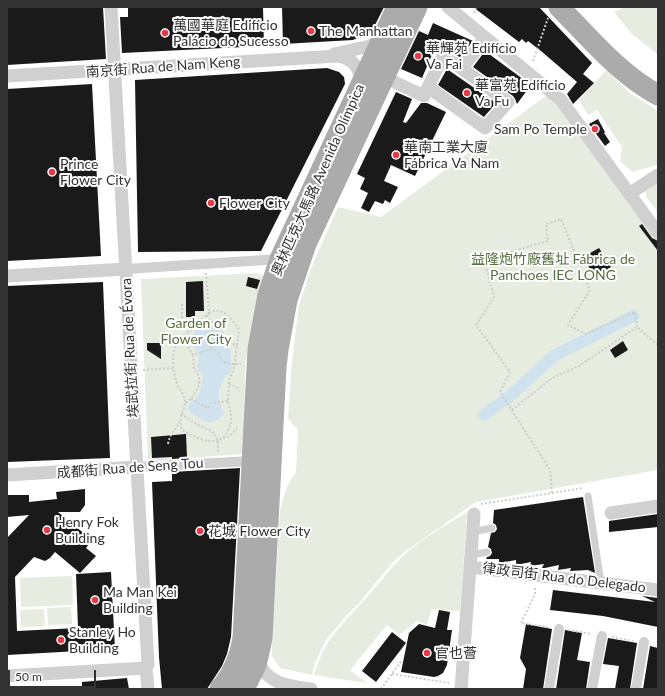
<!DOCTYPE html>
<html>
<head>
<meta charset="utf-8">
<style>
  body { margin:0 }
  #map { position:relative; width:665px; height:696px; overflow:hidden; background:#fff; font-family:Lato,sans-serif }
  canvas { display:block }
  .frame { position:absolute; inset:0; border:8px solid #333; pointer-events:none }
  .scale { position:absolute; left:8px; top:670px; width:88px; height:18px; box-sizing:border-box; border:2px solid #333; border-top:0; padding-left:5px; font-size:12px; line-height:14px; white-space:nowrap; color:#333; -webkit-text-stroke:3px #fff; paint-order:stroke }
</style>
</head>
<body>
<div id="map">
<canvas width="665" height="696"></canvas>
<div class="frame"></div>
<div class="scale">50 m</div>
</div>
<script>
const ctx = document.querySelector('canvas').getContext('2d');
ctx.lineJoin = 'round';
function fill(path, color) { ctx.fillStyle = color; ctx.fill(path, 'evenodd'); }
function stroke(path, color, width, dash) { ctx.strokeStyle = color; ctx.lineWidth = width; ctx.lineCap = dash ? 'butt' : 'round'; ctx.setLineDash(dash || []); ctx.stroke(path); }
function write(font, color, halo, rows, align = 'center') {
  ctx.font = font + ' Lato,"Noto Sans SC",sans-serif'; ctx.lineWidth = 4; ctx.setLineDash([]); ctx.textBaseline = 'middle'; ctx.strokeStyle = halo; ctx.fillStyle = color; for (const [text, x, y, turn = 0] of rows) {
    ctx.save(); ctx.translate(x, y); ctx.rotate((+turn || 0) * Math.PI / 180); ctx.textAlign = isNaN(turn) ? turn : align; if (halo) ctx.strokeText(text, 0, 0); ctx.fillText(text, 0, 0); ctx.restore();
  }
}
fill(new Path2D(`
  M625,7h33v48l-27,-22 -17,-21z
  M606,70l24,23 28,18v54l-26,7 -12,-11 2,-14 -25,-37 -9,5 -9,-15z
  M550,93l108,138v239l-182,32 -73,51 -12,11 -32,39 -15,15 -18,22 -11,23 -3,12 -32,-7 -8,-12v-7l8,-139 7,-24 9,-14 2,-43 -6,-5 -4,-6 4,-57 7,-56 13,-39 26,-59 43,10z
  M658,182v30l-12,-15v-10z
  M258,273l6,4 -11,42 -8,45 -1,90 -96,7 -7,-182z
  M467,512l-7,99 -28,-2 -5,16 -10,-4 -18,14 -12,-10 -37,45 17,13 -53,-8c3,-9 6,-19 11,-28 11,-18 27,-33 41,-49 13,-13 23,-29 36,-41 19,-18 43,-31 65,-45z
  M72,576l1,29 -52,2 -1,-29z
  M71,607l1,17 -24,1 -1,-17z
  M44,609l1,17 -24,1 -1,-17z`), '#e6ecdf');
fill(new Path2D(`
  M206,322l15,10v10l7,3c5,8 1,16 4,24 -7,7 -15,19 -13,29 1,6 4,11 5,16 -6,6 -11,10 -19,7 -5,-2 -21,-9 -16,-16 3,-5 8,-6 10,-11 3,-6 3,-13 4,-19l-6,-5 2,-16 -6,-8 -1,-9 4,-7z`), '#cfe2ee');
stroke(new Path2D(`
  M484,415l26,-19 45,-41 78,-39`), '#cfe2ee', 12);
fill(new Path2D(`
  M7,7h96l3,52 -99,6z
  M128,7h135l1,39 -142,7 -2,-36h8z
  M282,7h102l-12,24 -19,9 -70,4z
  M473,7h66l53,56 -9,11 11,9 -21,21 -6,-10 10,-12 -36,-31 -13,-10 -2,2 -4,-4 -3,3z
  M433,23l40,18 -13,16 -15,-6h-7l-4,-1 -12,28 -21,-9 18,-38 9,4z
  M485,51l46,34 -14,19 -2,-5 -2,-3 -40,-29z
  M327,68l12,4 5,5 1,7 -84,167 -123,1 -3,-172z
  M447,69l49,34 -12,14 -46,-32z
  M92,84l9,172 -94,5v-172z
  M396,92l16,7 -9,23 3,1 15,-20h6l19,9 -31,64 -24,-11 -7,16 14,6 -8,16 -5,-3 -2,4 -8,-3 -6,11 -8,-4 7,-15 -8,-4 5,-11 -8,-4z
  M598,119l7,13 -1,1 6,9 -5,4 -16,-22z
  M642,224l10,14 6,3v10l-19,-25z
  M599,248l12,19 -16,10 -12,-20z
  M248,277l12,3 -3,9 -11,-3z
  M203,281l1,30h-9v6h-9v-35z
  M103,282l7,176 -103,4v-176z
  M623,341l5,9 -13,8 -5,-8z
  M147,343h14v16l-14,-9z
  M186,434l1,24 -15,1v-2l-20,1 -1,-21z
  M240,468l-9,169 -4,17 -5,12 -15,23h-45l-3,-32 -7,-175 20,-1v-9z
  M85,489v16l-5,7h-22l34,28 -6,8 10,8 -16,17 -25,-21 -5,6 -5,3 -11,-4 -19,20 2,54 61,-3 -2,-54 35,-2 4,77 -108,6v-117l22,-23 -22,2v-22h22v7l28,-3 -1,-7z
  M583,497l12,76 -7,-3 -18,1 1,-3 -13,2 1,-5 -14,3h-3l2,-4 -14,2 1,-4 -15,3v-5l-16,3 -1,-1v-3h-13l1,-2 3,-1 2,-3 -1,-4 -3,-2 3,-14 4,-1 2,-3 -1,-4 -3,-2 1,-13z
  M658,514v13l-49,5v-11z
  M553,590l102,12 -13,-6 16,2v29l-55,-11 -53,-6z
  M439,610l11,2 -3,18h5l-5,35 -4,8 -5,3 -4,1 -33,-5 8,-39 10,-9 16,4z
  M526,624l26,5 -9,60h-20l3,-20 -6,-11z
  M565,630l17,3 -5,27 13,2 -4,27h-30z
  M392,632l14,11 -30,39 -14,-11z
  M608,638l29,5 -7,46h-15l4,-23 -16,-2z
  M650,646l8,2v41h-15z
  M127,678l2,11h-47v-7z`), '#1a1a1a');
stroke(new Path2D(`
  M474,13l2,-6
  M533,61l15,-43
  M206,273l3,40 -21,20 -10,7c-7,14 -6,31 0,46 2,4 6,8 7,14 1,12 -8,13 -3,30l8,5 17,6h11l8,-6 5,-12v-8l-3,-14 1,-21 5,-12 5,-38c-7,-10 -16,-25 -30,-17
  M182,304v15l6,14
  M207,315l2,4 12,9 4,10 3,3 9,5
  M183,336l1,5 9,14c9,-2 17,-9 25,-3 5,14 10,12 23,12
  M210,348l4,-5 4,-18
  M143,370l31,-2
  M229,384l7,3 4,4
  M191,399l16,9 3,-2 1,-3 17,-2
  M186,403c7,-6 17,-18 12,-28 -1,-3 -3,-4 -4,-6 -1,-4 0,-9 -1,-13
  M512,410l40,-32 27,-12 58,-39 21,18
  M181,414l17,11 14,6 6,10v11
  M223,438l7,-2 7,-8
  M168,444c2,-11 7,-13 11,-22
  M552,493l31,-5
  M481,504l71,-11 -2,-23 -50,-78 10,-20 -34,-47 18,-28 -10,-37 64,-19 -2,-17 15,-5 29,71 -22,35 18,9 49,-22 2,15
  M535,588v6l-14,29 27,4
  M568,630l24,4
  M612,637l21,4
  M392,674l58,9
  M381,689l21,-29`), '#cdcdcd', 2, [2, 2]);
stroke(new Path2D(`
  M588,496l13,87
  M472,532l20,-4
  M471,555l16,-3`), '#d0d0d0', 7);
stroke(new Path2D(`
  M126,269l154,-10
  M137,467l115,-6
  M549,689l10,-60
  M592,689l10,-53
  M636,689l8,-47`), '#d0d0d0', 10);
stroke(new Path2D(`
  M111,7l37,657 -2,4 2,21
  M448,7l113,93 97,133
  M334,54l36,-8 11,-7
  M462,68l23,-30
  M7,76l330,-20c16,2 25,13 23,29
  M384,77l40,19 18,-38 12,5 54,39 -23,26 -57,-41
  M629,194l29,-19
  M7,276l119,-7
  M7,475l130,-8
  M611,513l47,-7
  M470,567l188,23
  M258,660c8,24 31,26 53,29
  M7,676l139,-8
  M461,689l13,-175`), '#d0d0d0', 13);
stroke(new Path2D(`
  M559,7c31,31 60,67 99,88
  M220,689c13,-15 20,-32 23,-51l15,-289 10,-54 12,-36 117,-252
  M244,689l12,-24 6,-26 14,-272 2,-17 9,-50 19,-56 111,-237`), '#ababab', 21);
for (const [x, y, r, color] of [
  [311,31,4,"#e63946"],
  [165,33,4,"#e63946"],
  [418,56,4,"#e63946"],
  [467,93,4,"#e63946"],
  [595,129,4,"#e63946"],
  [396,155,4,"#e63946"],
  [52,172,4,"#e63946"],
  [211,203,4,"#e63946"],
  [47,530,4,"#e63946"],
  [200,531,4,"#e63946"],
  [95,600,4,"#e63946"],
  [61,640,4,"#e63946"],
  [427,653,4,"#e63946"]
]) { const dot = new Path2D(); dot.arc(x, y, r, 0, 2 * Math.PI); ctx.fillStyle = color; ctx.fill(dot); stroke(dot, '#fff', 1.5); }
write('14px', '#333', '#fff', [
  ["萬國華庭 Edifício",173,25],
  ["Palácio do Sucesso",173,41],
  ["The Manhattan",319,31],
  ["華輝苑 Edifício",426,48],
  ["Va Fai",426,64],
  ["華富苑 Edifício",475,85],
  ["Va Fu",475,101],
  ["Sam Po Temple",587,129,"right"],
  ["華南工業大廈",404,147],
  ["Fábrica Va Nam",404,163],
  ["Prince",60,164],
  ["Flower City",60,180],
  ["Flower City",219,203],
  ["Henry Fok",55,522],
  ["Building",55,538],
  ["花城 Flower City",208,531],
  ["Ma Man Kei",103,592],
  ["Building",103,608],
  ["Stanley Ho",69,632],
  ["Building",69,648],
  ["官也薈",435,653]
], 'left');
write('14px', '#333', '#fff', [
  ["南京街 Rua de Nam Keng",163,67,-4],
  ["奧林匹克大馬路 Avenida Olímpica",318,180,-66],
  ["埃武拉街 Rua de Évora",130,348,-93],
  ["成都街 Rua de Seng Tou",130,468,-4],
  ["律政司街 Rua do Delegado",564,578,7]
]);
write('14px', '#56703f', '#fff', [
  ["益隆炮竹廠舊址 Fábrica de",553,259],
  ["Panchoes IEC LONG",553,275],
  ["Garden of",196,323],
  ["Flower City",196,339]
]);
</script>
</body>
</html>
